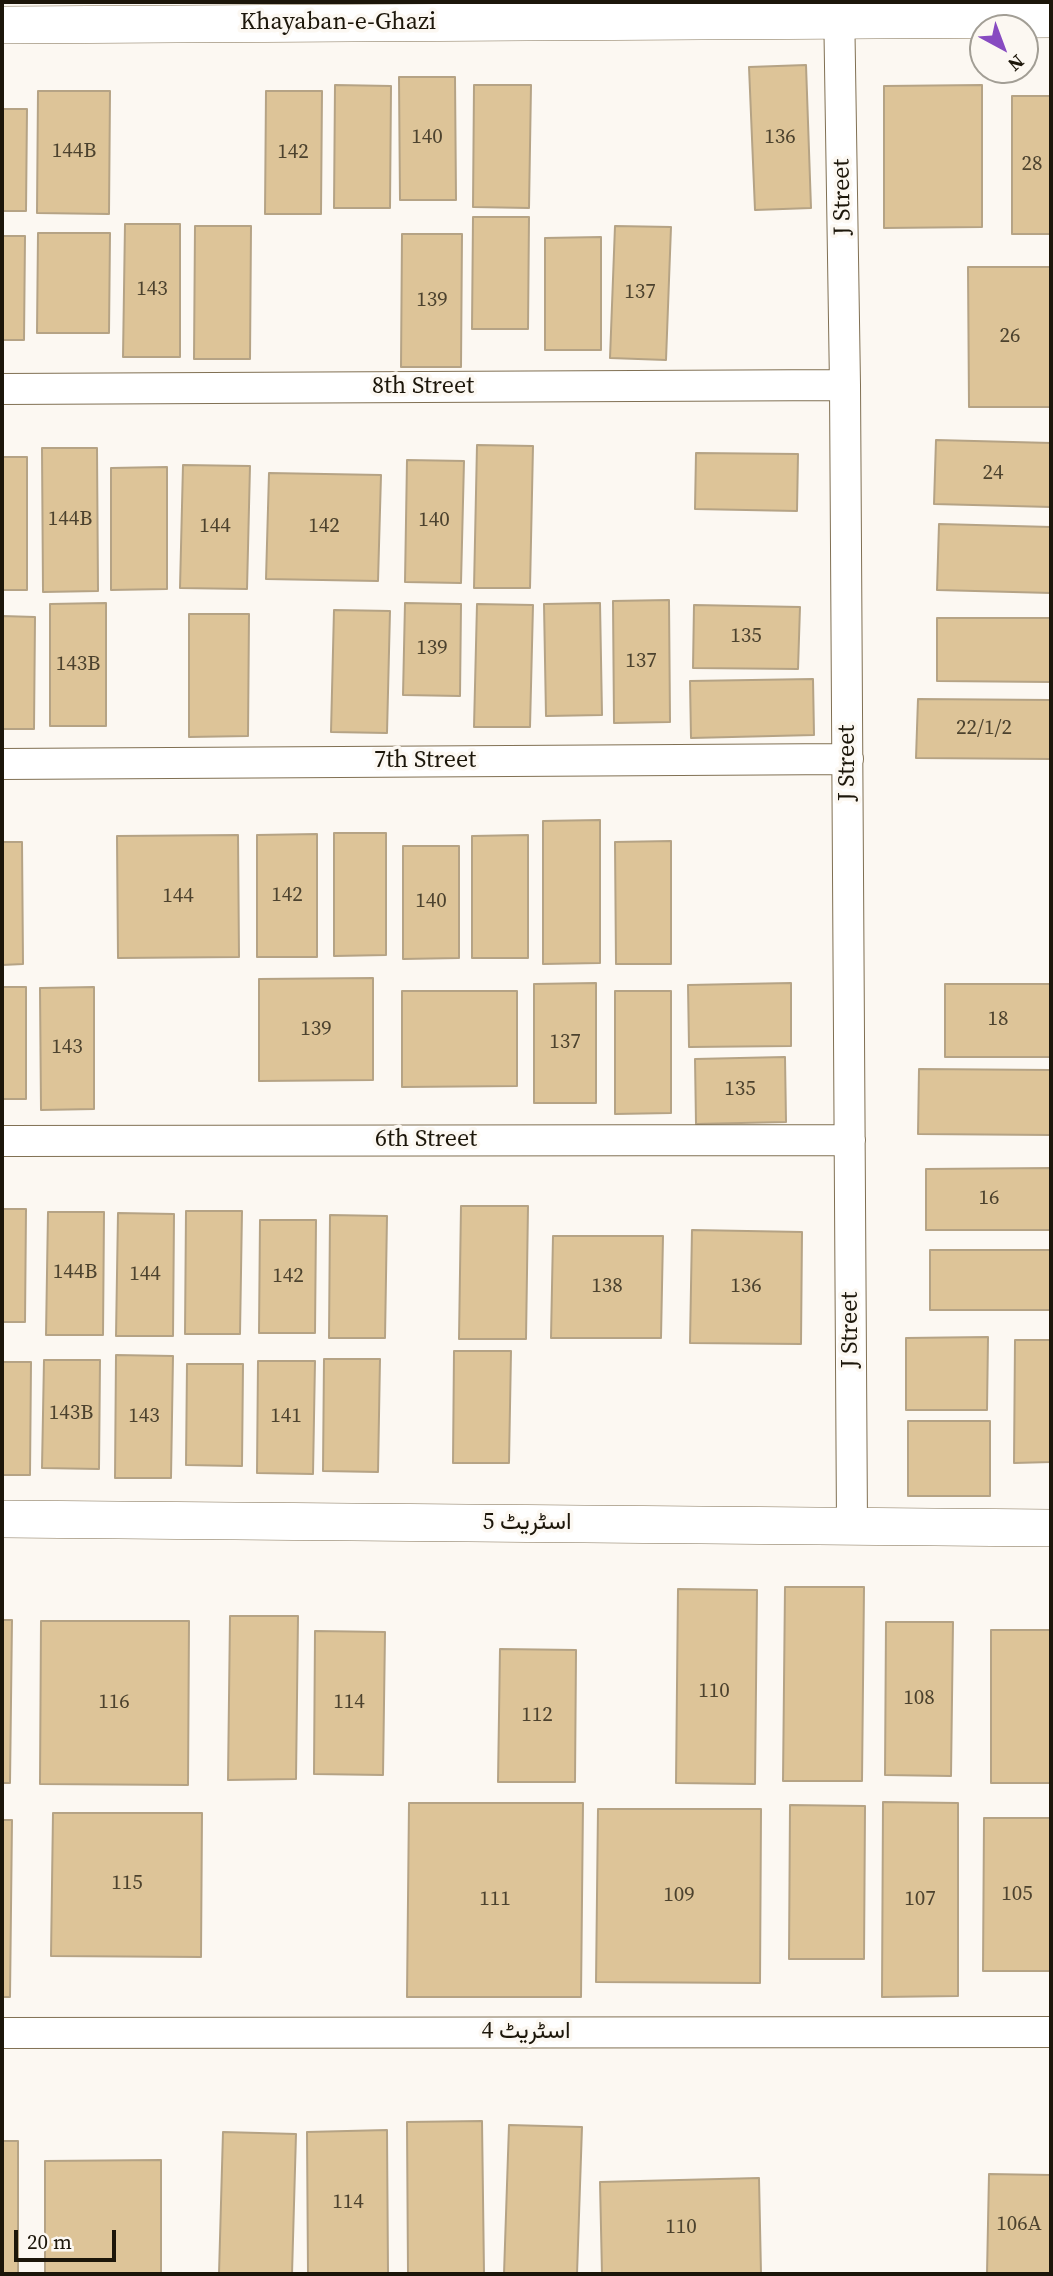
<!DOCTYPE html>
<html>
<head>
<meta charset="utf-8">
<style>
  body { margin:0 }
  #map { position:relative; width:1053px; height:2276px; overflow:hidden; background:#fcf8f2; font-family:"Source Serif 4",serif }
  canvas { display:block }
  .frame { position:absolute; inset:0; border:4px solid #1c160a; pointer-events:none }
  .north { position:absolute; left:969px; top:14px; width:70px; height:70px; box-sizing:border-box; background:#fcf8f2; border:2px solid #a29e95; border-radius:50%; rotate:139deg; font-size:19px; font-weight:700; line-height:28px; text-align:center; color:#1c160a }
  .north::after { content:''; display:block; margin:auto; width:24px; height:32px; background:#874bc1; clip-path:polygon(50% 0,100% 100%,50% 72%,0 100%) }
  .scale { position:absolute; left:14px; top:2230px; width:102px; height:32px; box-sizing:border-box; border:4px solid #1c160a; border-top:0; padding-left:9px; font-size:21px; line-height:24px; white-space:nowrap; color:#1c160a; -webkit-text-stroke:5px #fcf8f2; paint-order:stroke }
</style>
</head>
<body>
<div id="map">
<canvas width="1053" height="2276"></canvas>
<div class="frame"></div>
<div class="north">N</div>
<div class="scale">20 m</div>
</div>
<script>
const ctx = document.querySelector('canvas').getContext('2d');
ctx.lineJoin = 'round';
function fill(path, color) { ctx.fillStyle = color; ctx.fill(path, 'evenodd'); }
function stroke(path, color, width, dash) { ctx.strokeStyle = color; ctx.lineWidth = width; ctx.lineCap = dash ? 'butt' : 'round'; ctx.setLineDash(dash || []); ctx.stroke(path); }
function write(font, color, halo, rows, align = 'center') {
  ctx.font = font + ' "Source Serif 4",Vazirmatn,serif'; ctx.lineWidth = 7; ctx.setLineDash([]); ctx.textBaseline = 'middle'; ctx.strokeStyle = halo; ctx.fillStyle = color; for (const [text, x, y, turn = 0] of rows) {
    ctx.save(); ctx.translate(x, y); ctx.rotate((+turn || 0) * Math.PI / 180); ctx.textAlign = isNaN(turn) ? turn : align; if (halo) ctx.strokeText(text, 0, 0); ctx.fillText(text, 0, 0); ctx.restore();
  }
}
const building = new Path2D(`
  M806,65l5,143 -56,2 -6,-143z
  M399,77h56l1,123h-56z
  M335,85l56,1 -1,122h-56z
  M474,85h57l-2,123 -56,-1z
  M982,85v142l-98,1v-142z
  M38,91h72l-1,123 -72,-1z
  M266,91h56l-1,123h-56z
  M1012,96h39v138h-39z
  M2,109h25l-1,102h-24z
  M473,217h56l-1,112h-56z
  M125,224h55v133h-57z
  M195,226h56l-1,133h-56z
  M615,226l56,1 -5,133 -56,-2z
  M38,233h72l-1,100h-72z
  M402,234h60l-1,133h-60z
  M2,236h23l-1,104h-22z
  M601,237v113h-56v-112z
  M968,267h83v140h-82z
  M936,440l115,3v64l-117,-3z
  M477,445l56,1 -3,142h-56z
  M42,448h55l1,143 -55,1z
  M696,453l102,1 -1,57 -102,-2z
  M2,457h25v133h-25z
  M407,460l57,1 -3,122 -56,-1z
  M183,465l67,1 -3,123 -67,-1z
  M167,467v122l-56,1v-122z
  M269,473l112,2 -3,106 -112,-2z
  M939,524l112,3v66l-114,-3z
  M669,600l1,122 -56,1 -1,-122z
  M106,603v123h-56v-122z
  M405,603l56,1 -1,92 -57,-1z
  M600,603l2,112 -56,1 -2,-112z
  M477,604l56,1 -3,122h-56z
  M694,605l106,2 -2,62 -105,-1z
  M334,610l56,1 -3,122 -56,-1z
  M189,614h60l-1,122 -59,1z
  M2,616l33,1 -1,112h-32z
  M937,618h114v64l-114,-1z
  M813,679l1,56 -123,3 -1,-57z
  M918,699l133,1v59l-135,-1z
  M600,820v143l-57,1v-143z
  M334,833h52v122l-52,1z
  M317,834v123h-60v-122z
  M238,835l1,122 -121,1 -1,-122z
  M528,835v123h-56v-122z
  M671,841v123h-55l-1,-122z
  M2,842h20l1,122 -21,1z
  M403,846h56v112l-56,1z
  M373,978v102l-114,1v-102z
  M596,983v120h-62v-119z
  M791,983v63l-102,1 -1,-62z
  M945,984h106v73h-106z
  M2,987h24v112h-24z
  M94,987v122l-53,1 -1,-122z
  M402,991h115v95l-115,1z
  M615,991h56v122l-56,1z
  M785,1057l1,65 -90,2 -1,-65z
  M919,1069l132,1v65l-133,-1z
  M1051,1168v62h-125v-61z
  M461,1206h67l-2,133h-67z
  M2,1209h24l-1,113h-23z
  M186,1211h56l-2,123h-55z
  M48,1212h56l-1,123h-57z
  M118,1213l56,1 -1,122h-57z
  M330,1215l57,1 -2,122h-56z
  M260,1220h56l-1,113h-56z
  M692,1230l110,2 -1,112 -111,-1z
  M553,1236h110l-2,102h-110z
  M930,1250h121v60h-121z
  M988,1337l-1,73h-81v-72z
  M1015,1340h36v122l-37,1z
  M454,1351h57l-2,112h-56z
  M116,1355l57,1 -2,122h-56z
  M324,1359h56l-2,113 -55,-1z
  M44,1360h56l-1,109 -57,-1z
  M258,1361h57l-2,113 -56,-1z
  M2,1362h29l-1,113h-28z
  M187,1364h56l-1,102 -56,-1z
  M908,1421h82v75h-82z
  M785,1587h79l-2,194h-79z
  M678,1589l79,1 -2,194 -79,-1z
  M230,1616h68l-2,163 -68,1z
  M2,1620h10l-2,163h-8z
  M41,1621h148l-1,164 -148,-1z
  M886,1622h67l-2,154 -66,-1z
  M991,1630h60v153h-60z
  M315,1631l70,1 -2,143 -69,-1z
  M500,1649l76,1 -1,132h-77z
  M883,1802l75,1v193l-76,1z
  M409,1803h174l-2,194h-174z
  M790,1805l75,1 -1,153h-75z
  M598,1809h163l-1,174 -164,-1z
  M53,1813h149l-1,144 -150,-1z
  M984,1818h67v153h-68z
  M2,1820h10l-2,177h-8z
  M482,2121l2,153h-76l-1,-152z
  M509,2125l73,2 -5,147h-73z
  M387,2130l1,144h-80l-1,-142z
  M223,2132l73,2 -4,140h-73z
  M2,2141h16v133h-16z
  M161,2160v114h-116v-113z
  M989,2174l62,1v99h-64z
  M759,2178l2,96h-159l-2,-92z`);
fill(building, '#ddc498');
stroke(building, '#b5a385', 2);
const minor = new Path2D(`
  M839,2l6,383 7,1140
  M2,389l843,-4
  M2,764l846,-5
  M2,1141l848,-1
  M2,2033l1049,-1`);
const tertiary = new Path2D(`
  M2,25l1049,-6
  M2,1519l1049,9`);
stroke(minor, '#807053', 32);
stroke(tertiary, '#807053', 38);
stroke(minor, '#fff', 30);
stroke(tertiary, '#fff', 37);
write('21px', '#4c422e', null, [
  ["140",427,138],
  ["136",780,138],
  ["144B",74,152],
  ["142",293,153],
  ["28",1032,165],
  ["143",152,290],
  ["137",640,293],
  ["139",432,301],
  ["26",1010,337],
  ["24",993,474],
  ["144B",70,520],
  ["140",434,521],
  ["144",215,527],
  ["142",324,527],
  ["135",746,637],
  ["139",432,649],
  ["137",641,662],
  ["143B",78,665],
  ["22/1/2",984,729],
  ["142",287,896],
  ["144",178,897],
  ["140",431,902],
  ["18",998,1020],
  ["139",316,1030],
  ["137",565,1043],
  ["143",67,1048],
  ["135",740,1090],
  ["16",989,1199],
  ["144B",75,1273],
  ["144",145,1275],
  ["142",288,1277],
  ["138",607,1287],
  ["136",746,1287],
  ["143B",71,1414],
  ["143",144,1417],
  ["141",286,1417],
  ["110",714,1692],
  ["108",919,1699],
  ["116",114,1703],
  ["114",349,1703],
  ["112",537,1716],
  ["115",127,1884],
  ["105",1017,1895],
  ["109",679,1896],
  ["111",495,1900],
  ["107",920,1900],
  ["114",348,2203],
  ["106A",1019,2225],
  ["110",681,2228]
]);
write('24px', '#1c160a', '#fcf8f2', [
  ["Khayaban-e-Ghazi",338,23],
  ["J Street",843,197,-91],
  ["8th Street",423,387],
  ["7th Street",425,761],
  ["J Street",848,763,-90],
  ["6th Street",426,1140],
  ["J Street",851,1330,-90],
  ["اسٹریٹ 5",527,1523],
  ["اسٹریٹ 4",526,2032]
]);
</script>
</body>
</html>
